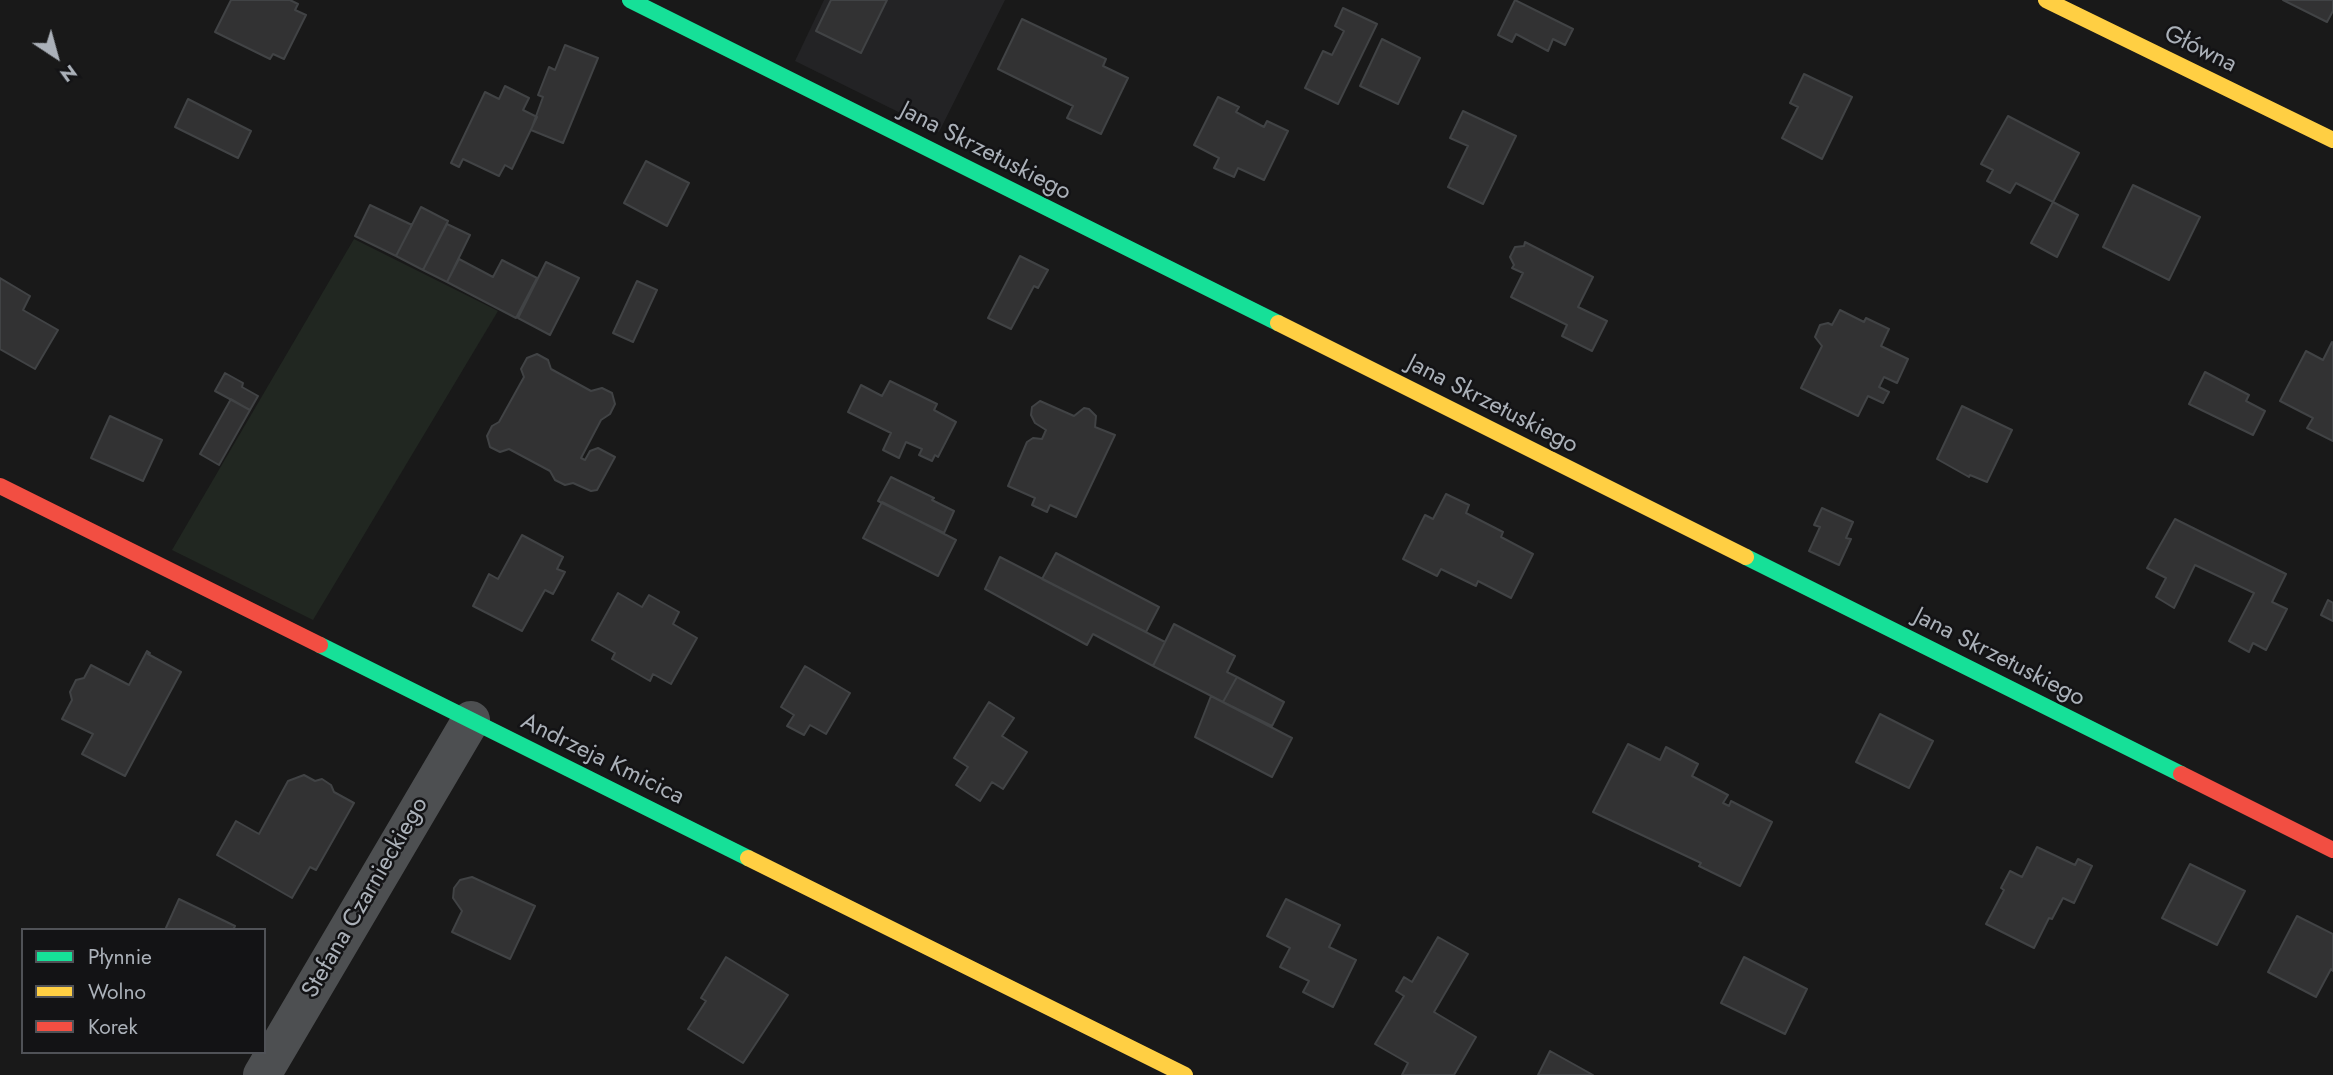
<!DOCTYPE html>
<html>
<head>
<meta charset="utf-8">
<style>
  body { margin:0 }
  #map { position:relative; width:2333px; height:1075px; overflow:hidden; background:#191919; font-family:Jost,sans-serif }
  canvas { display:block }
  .legend { position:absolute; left:21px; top:928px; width:245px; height:126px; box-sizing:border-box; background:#131315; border:2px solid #505257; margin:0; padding:9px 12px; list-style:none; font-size:21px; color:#abb1b9 }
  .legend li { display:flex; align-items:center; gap:14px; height:35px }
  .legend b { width:35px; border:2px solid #505257 }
  .north { position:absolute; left:21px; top:21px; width:70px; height:70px; -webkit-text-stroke:5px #131315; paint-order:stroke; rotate:144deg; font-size:19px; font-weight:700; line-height:28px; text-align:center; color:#abb1b9 }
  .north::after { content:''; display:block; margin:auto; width:24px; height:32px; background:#abb1b9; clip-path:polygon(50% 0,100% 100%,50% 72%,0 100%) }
</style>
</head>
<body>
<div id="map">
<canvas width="2333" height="1075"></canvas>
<ul class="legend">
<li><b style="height:9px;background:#16e098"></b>Płynnie</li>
<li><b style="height:9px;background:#ffcf43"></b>Wolno</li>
<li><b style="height:9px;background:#f24e42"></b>Korek</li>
</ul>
<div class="north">N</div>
</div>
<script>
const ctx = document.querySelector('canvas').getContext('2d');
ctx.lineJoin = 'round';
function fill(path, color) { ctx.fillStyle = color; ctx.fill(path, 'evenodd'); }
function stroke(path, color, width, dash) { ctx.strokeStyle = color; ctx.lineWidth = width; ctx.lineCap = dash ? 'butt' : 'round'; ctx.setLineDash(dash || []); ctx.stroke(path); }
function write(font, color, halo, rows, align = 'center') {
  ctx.font = font + ' Jost,sans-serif'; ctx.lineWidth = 5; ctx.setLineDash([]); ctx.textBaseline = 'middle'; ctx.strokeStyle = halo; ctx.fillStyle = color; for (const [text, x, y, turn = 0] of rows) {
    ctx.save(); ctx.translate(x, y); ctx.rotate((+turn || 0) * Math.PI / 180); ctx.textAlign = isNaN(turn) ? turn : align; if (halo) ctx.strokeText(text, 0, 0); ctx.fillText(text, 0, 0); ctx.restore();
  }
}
fill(new Path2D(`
  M824,0h181l-66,132 -144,-71z`), '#232325');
fill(new Path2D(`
  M354,239l144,72 -185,309 -141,-70z`), '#212721');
const building = new Path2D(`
  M231,0h59l8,4 -3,6 11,5 -22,44 -11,-5 -3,5 -55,-27z
  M831,0h56l-26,53 -45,-22z
  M1515,0l58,29 -8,16 -12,-6 -5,12 -32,-17 -4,8 -14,-7z
  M2283,0h50v11l-6,11z
  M1343,8l34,16 -39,80 -33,-16 18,-37 9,4 12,-24 -9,-5z
  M1022,19l84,40 -3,7 25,12 -27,56 -34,-16 6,-12 -75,-37z
  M1382,39l38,19 -22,46 -38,-18z
  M565,45l33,13 -35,85 -32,-13 12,-33 -5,-2 11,-28 6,3z
  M1804,74l48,23 -30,62 -40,-21 16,-31 -8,-4z
  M505,86l24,12 -6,12 14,7 -25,52 -7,-4 -6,11 -36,-17 -4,8 -8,-4 34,-71 14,7z
  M1218,97l21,10 -3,5 28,15 3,-6 21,10 -24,49 -26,-12 -4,9 -20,-9 5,-10 -25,-13z
  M188,99l63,32 -13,27 -63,-31z
  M1463,111l53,25 -33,68 -35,-17 20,-41 -18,-8z
  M2008,116l71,37 -26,49 -37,-19 -6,10 -23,-12 6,-11 -12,-6z
  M646,161l43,22 -22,43 -43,-23z
  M2133,185l67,32 -31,63 -66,-33z
  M2053,202l25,13 -21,42 -26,-14z
  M370,205l42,20 -16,31 -41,-20z
  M421,207l27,14 -25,49 -27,-14z
  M447,224l23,11 -23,47 -24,-12z
  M1525,242l68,35 -15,30 29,14 -15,30 -30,-15 5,-11 -56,-28 12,-24 -11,-5 2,-3 -4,-8 5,-10 9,-1z
  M1020,256l28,14 -10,18 -4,-2 -23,43 -23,-11z
  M459,259l34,18 9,-17 35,18 -21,40 -69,-36z
  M546,262l33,16 -29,57 -32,-17z
  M0,278l30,18 -7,14 35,20 -23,39 -35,-20z
  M637,281l20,9 -24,52 -20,-9z
  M1840,310l24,12 2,-4 23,11 -8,17 27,13 -11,24 -13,-6 -5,10 10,5 -6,11 -15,-7 -10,20 -57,-28 21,-42 -7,-9 5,-12 8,-2 4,2z
  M2332,342l1,1v98l-26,-13 6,-10 -33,-17 26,-50 17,9z
  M537,354l11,6 3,9 40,22 11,-3 10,5 3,11 -5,10 -9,6 -20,38 4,2 5,-9 8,-3 17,9 -18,33 -6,1 -18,-8 -8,2 -10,-5 -5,-9 -41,-22 -9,3 -10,-5 -3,-11 5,-10 7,-4 25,-45 -3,-8 6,-11z
  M2205,372l44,23 -3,6 19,10 -12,24 -64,-31z
  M225,373l18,10 -1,4 16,9 -8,14 -35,-19z
  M890,381l47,23 -3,6 22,12 -18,35 -3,-2 -3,6 -13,-6 3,-6 -16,-7 -7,16 -16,-8 8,-17 -43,-21 13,-27 21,11z
  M231,399l19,11 -31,55 -19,-11z
  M1040,401l34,15 10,-8 5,1 7,7 -1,11 20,8 -39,82 -26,-12 -3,7 -15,-7 3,-7 -27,-12 19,-44 6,-4 9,1 4,-9 -11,-7 -4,-8 1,-8z
  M1962,406l50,24 -25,52 -17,-7 -1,2 -32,-18z
  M110,416l52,24 -19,41 -52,-23z
  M891,477l43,21 -2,2 22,11 -10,22 -66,-32z
  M1446,494l23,11 -3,8 37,19 -2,5 32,17 -22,44 -33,-17 -2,5 -35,-17 -4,7 -34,-17 22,-44 8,4z
  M882,502l74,38 -18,36 -75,-38z
  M1822,508l31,14 -7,16 5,1 -12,26 -30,-14 11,-24 -6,-2z
  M2175,519l111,55 -14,28 15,7 -21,41 -13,-7 -4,9 -20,-11 25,-48 -59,-28 -21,43 -18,-11 10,-19 -19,-10z
  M522,535l41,22 -6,12 8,3 -12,22 -8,-4 -23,41 -49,-25 16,-32 9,5z
  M1056,553l103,54 -13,25 -104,-53z
  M1000,557l165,85 -12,24 -60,-32 -6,11 -102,-56z
  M618,593l24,14 7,-12 30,17 -6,12 24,14 -26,46 -18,-10 -3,7 -38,-22 3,-6 -23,-13z
  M2328,600l5,3v18l-12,-6z
  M1174,624l61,32 -8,16 10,5 -14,25 -70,-36z
  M147,651l3,2 -2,1 33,18 -56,104 -43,-22 11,-20 -31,-15 10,-19 -2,-8 6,-12 8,-2 7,-13 38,20z
  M805,666l45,27 -24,41 -16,-9 -6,10 -17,-9 7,-11 -13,-8z
  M1237,677l47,25 -12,24 -49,-24z
  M1211,696l81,42 -20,39 -77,-40z
  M989,702l25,16 -12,18 25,16 -24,37 -11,-7 -12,19 -24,-16 12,-18 -14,-9z
  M1880,714l53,27 -24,47 -53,-26z
  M1628,744l32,16 6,-13 32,17 -6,12 36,19 -5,8 6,3 2,-5 41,21 -32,64 -41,-20 2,-3 -108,-51z
  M304,775l11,6 7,-2 9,6 3,7 20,11 -38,67 -6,-3 -18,31 -75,-43 19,-34 23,13 29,-53z
  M2037,847l38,18 3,-6 14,7 -18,37 -11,-5 -11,21 -3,-1 -15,30 -48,-24 18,-34 -3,-2 9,-17 12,6z
  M2190,864l55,27 -28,54 -55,-27z
  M472,877l63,29 -25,53 -58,-27 10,-21 -9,-13 1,-10 6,-8z
  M179,899l56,27 -2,4h-68z
  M1286,899l54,26 -11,22 27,13 -23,47 -30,-15 6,-11 -29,-14 10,-19 -23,-12z
  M2297,916l36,18v37l-2,-2 -15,28 -48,-25z
  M1438,937l30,17 -34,58 42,25 -22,38h-52l6,-12 -33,-19 29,-48 -8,-5 8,-14 8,5z
  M726,957l62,38 -45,68 -55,-34 18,-28 -5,-3z
  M1744,957l63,32 -22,45 -64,-31z
  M1550,1051l43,24h-55z`);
fill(building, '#323233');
stroke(building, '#414345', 2);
stroke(new Path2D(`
  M262,1075l209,-355`), '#4d4f51', 38);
stroke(new Path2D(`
  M630,0l648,323
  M1746,557l435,217
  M320,645l428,213`), '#16e098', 16);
stroke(new Path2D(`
  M2046,0l287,140
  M1278,323l468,234
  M748,858l437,217`), '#ffcf43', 16);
stroke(new Path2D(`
  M0,486l320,159
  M2181,774l152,76`), '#f24e42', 16);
write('24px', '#abb1b9', '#131315', [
  ["Główna",2200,50,26],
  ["Jana Skrzetuskiego",985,152,27],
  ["Jana Skrzetuskiego",1492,405,27],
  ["Jana Skrzetuskiego",1999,658,27],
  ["Andrzeja Kmicica",602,760,26],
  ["Stefana Czarnieckiego",366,898,-60]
]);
</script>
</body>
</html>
